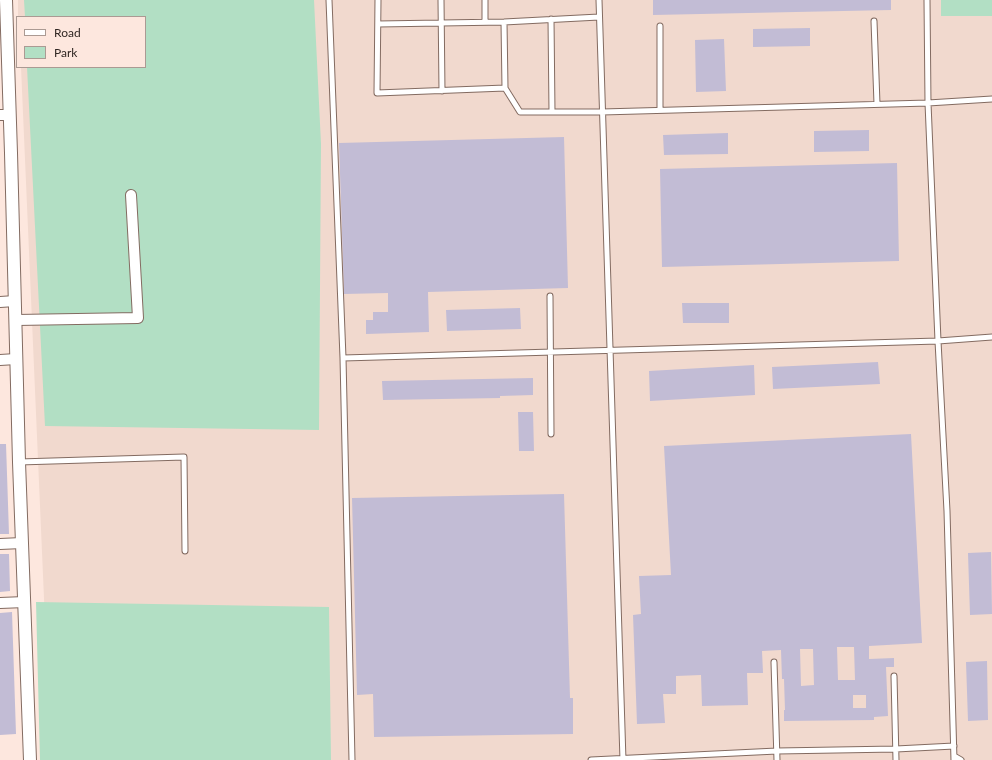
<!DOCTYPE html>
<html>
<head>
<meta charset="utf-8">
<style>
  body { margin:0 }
  #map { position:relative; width:992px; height:760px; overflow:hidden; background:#fde7de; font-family:Lato,sans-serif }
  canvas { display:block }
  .legend { position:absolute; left:16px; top:16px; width:130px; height:52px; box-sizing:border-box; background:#fde7de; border:1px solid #ab9a93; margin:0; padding:5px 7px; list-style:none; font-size:12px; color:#312723 }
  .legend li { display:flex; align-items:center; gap:8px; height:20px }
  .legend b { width:20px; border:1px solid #ab9a93 }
</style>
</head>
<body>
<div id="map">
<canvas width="992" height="760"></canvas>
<ul class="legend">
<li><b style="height:5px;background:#fff"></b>Road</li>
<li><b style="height:11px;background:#b2dfc4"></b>Park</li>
</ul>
</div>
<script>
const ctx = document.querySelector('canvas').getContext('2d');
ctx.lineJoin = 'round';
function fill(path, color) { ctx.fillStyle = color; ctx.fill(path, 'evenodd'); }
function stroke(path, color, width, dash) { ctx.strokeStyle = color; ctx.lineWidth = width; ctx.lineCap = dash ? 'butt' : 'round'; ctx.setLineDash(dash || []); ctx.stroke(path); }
fill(new Path2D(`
  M18,0h974v760h-941l-30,-693h124v-50h-127z`), '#f1d9ce');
fill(new Path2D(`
  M24,0h290l7,144 -2,286 -274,-4 -18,-359h118v-50h-120z
  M941,0h51v16h-51z
  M36,602l293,5 2,153h-291z`), '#b2dfc4');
fill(new Path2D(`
  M653,0h238v10l-238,5z
  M810,28v18l-57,1v-18z
  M724,39l2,52 -30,1 -1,-52z
  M869,130v21l-55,1v-21z
  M728,133v21l-64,1 -1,-20z
  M564,137l4,151 -140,4 1,40 -63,2v-14h7v-8h15v-19l-44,1 -5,-151z
  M897,163l2,98 -237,6 -2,-98z
  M682,303h47v20h-46z
  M520,308l1,21 -74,2 -1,-21z
  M878,362l2,22 -107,5 -1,-22z
  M754,365l1,30 -105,6 -1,-30z
  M533,378v17l-33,1v2l-117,2 -1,-19z
  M518,412h15l1,39h-15z
  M911,434l11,209 -53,3v13l25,-1v9h-8l2,49 -14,1v3l-90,1v-11h1l-1,-31h-2l-1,-29 -19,1 1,22h-16l1,32 -46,1 -1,-31 -25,1v18h-13l2,29 -28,1 -4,-109 8,-1 -2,-38 32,-1 -7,-129zM837,647h17l1,33h-17zM800,649h13l1,36 -13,1zM853,695h13v13h-13z
  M0,444h6l3,90h-9z
  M564,494l6,204h3v36l-199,3 -1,-43 -16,1 -5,-197z
  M991,552l1,62 -22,1 -2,-62z
  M0,554h9l1,37 -10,1z
  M12,612l4,122 -16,1v-122z
  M987,661l1,59 -20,1 -2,-59z`), '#c2bcd5');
const service = new Path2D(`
  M329,0l4,103 10,255 9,402
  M378,0l-1,93 128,-5 15,24h82l326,-9 64,-4
  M441,0l1,91
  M599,0l24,760
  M927,0l1,103 10,238 9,170 7,249
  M551,19l1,93
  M874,21l3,83
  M485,22v-22
  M504,22l1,66
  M378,24l126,-2 95,-5
  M660,110v-84
  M550,296l1,138
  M343,358l595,-17 54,-4
  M19,462l165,-5 1,94
  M774,662l3,98
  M894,676l2,84
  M954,756l7,4
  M591,760l186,-9 119,-2 58,-3`);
const minor = new Path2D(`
  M0,115h10
  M0,302l15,-1
  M16,320l122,-2 -7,-123
  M0,360l16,-1
  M0,544l22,-1
  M0,603l25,-1`);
const tertiary = new Path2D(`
  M6,0l5,153 8,309 11,298`);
stroke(service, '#836b61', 7);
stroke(minor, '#836b61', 12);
stroke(tertiary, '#836b61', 14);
stroke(service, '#fff', 5);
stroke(minor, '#fff', 10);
stroke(tertiary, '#fff', 12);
</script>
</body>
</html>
